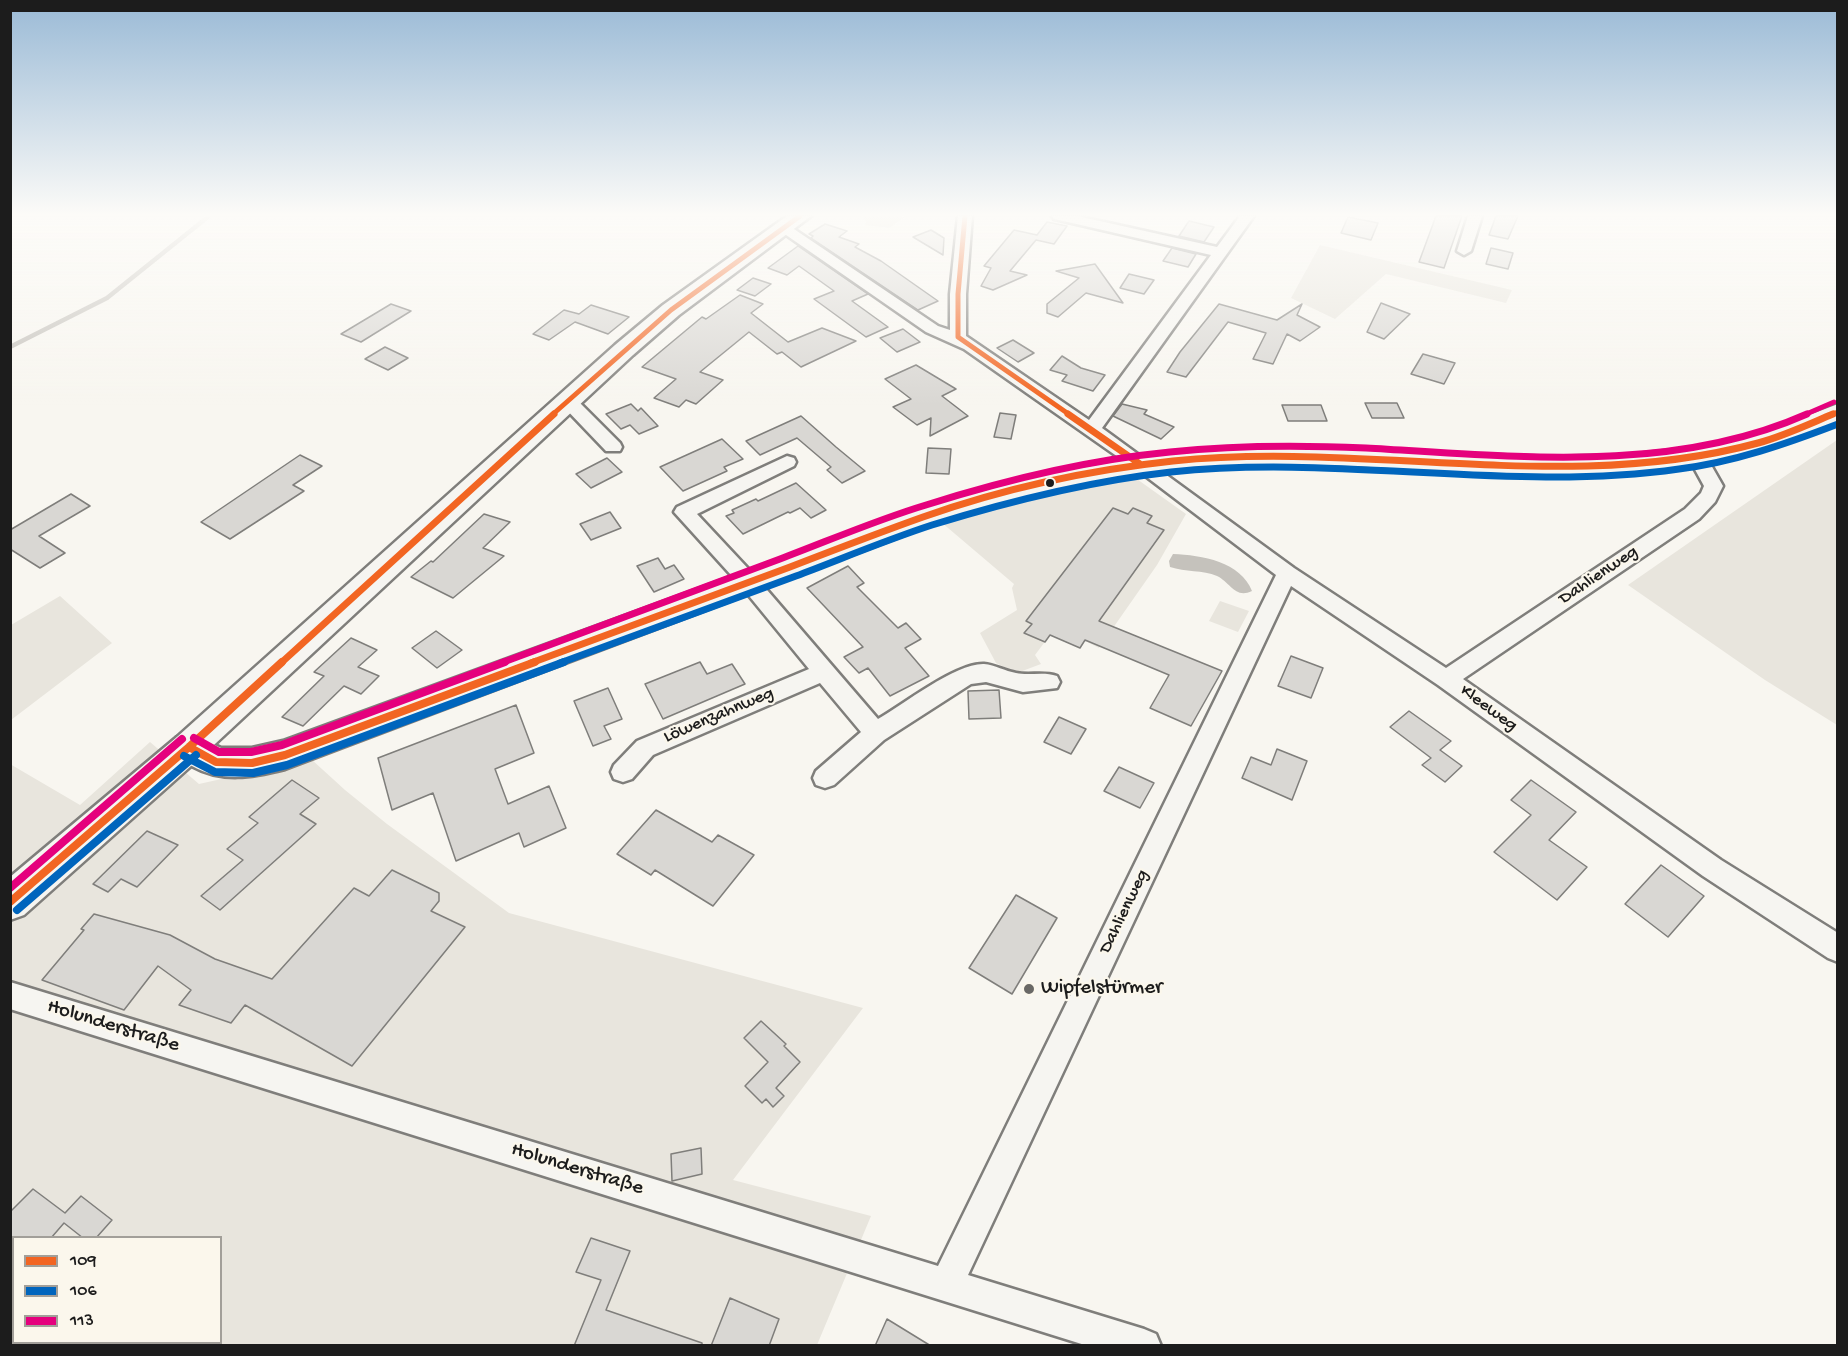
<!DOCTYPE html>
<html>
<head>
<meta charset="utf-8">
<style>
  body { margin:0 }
  #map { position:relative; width:1848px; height:1356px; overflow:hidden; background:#f8f6f0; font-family:"Gochi Hand",sans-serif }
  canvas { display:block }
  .frame { position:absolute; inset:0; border:12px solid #1c1c1c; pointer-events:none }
  .legend { position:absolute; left:12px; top:1236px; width:210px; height:108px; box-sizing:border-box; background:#fbf7ec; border:2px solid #a29f99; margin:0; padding:8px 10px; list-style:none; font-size:18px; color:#1c1c1c }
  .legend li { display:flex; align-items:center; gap:12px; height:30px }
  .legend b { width:30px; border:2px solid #a29f99 }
</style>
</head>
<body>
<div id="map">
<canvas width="1848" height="1356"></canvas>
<div class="frame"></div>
<ul class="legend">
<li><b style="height:8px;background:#f26522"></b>109</li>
<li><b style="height:8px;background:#0065bd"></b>106</li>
<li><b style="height:8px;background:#e5007d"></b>113</li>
</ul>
</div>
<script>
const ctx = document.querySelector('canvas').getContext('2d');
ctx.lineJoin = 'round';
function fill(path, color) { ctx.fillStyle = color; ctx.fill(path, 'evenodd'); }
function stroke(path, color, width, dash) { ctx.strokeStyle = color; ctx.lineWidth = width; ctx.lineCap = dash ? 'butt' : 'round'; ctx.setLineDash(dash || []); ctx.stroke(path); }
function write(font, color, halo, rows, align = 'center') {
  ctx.font = font + ' "Gochi Hand",sans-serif'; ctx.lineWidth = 4.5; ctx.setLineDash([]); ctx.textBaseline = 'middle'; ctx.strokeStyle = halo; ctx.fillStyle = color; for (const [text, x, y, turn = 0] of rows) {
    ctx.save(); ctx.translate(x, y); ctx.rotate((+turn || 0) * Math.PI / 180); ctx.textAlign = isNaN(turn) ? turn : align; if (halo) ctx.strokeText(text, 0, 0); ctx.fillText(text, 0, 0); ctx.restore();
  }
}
fill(new Path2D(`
  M861,216h40l4,1 -16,11 -24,-3 1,-4z
  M1320,245l192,45 -6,13 -120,-29 -51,45 -44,-21z
  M1837,440v285l-72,-45 -137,-95z
  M1134,477l52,37 -29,51 -58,83 -14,-7 -5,7 -30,-13 -15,20 6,9 -24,9 -21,-10 -16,-30 37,-23 -5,-22 2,-4 -73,-62 133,-33z
  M60,596l52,47 -101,77v-95z
  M1220,601l29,10 -11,21 -29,-11z
  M150,742l49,42 112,-25 34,31 42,34 122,89 354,95 -130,172 138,36 -54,129h-806l-1,-581 70,41zM14,1238h206v104h-206z`), '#e8e5dd');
fill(new Path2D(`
  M1173,554c29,1 68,8 79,37 -17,8 -21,-8 -35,-15 -14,-6 -32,-4 -47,-9l-1,-6z`), '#c5c2bc');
stroke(new Path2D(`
  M10,347l97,-49 102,-82`), '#c5c2bc', 4.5);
const building = new Path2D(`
  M1436,216h26l-18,52 -25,-6z
  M1496,216h22l-10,23 -19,-4z
  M1348,217l30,6 -7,17 -30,-7z
  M1189,221l25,6 -10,15 -25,-6z
  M1047,222l20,4 -13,18 -18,-4 -26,31 17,4 -34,15 -12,-4 10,-18 -7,-2 30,-36 23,5z
  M825,224l22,7 -8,6 20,7 -4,3 26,14 57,40 -20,9 -107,-72 2,-2 -4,-2z
  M931,230l13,8 -1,17 -30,-18z
  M798,246l70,48 -16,7 36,26 -22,10 -52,-38 20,-8 -35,-25 -12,9 -19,-7z
  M1172,248l24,6 -8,13 -25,-6z
  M1491,248l22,5 -5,16 -22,-5z
  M1095,264l28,39 -37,-10 -28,24 -11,-4v-9l32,-26 -23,-7z
  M1129,274l25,6 -10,14 -24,-6z
  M753,278l18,6 -16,12 -18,-6z
  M740,295l23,9 -12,9 37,29 34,-14 34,13 -55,26 -19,-15 -5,2 -28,-22 -49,40 23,8 -27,24 -10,-4 -7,7 -25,-9 22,-19 -34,-12 60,-50 4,2z
  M1381,303l29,11 -26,25 -17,-7z
  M391,304l20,7 -50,31 -20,-8z
  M1219,304l58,16 25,-16 -5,11 23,12 -20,14 -13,-7 -14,30 -20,-5 13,-26 -38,-11 -42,55 -19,-5 13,-20z
  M591,305l38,12 -21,17 -33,-12 -26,18 -16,-6 31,-24 15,4z
  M903,329l17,13 -23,10 -17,-14z
  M1013,340l21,13 -16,9 -21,-14z
  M385,347l23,11 -20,12 -23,-11z
  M1423,354l32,9 -11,21 -33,-10z
  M1062,356l19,12 24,7 -12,16 -31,-10 5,-6 -17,-5z
  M916,365l40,24 -14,7 26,20 -38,20 1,-18 -14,7 -24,-18 18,-8 -26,-20z
  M1365,403h32l7,15h-32z
  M631,404l7,7 3,-3 17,18 -19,8 -9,-9 -9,4 -15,-15z
  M1122,404l25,6 -3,4 30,13 -13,12 -48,-23z
  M1282,405h39l6,16h-39z
  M1000,413l16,2 -5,24 -17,-2z
  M801,416l35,31 29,24 -23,12 -15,-13 4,-3 -34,-29 -37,17 -14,-14z
  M722,439l21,20 -19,8 3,4 -44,20 -23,-24z
  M928,448l23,1 -2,25 -23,-1z
  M300,455l22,11 -29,19 11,6 -74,48 -29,-17z
  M607,458l15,14 -31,16 -15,-14z
  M796,483l30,27 -15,8 -11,-10 -10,5 -2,-1 -45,22 -17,-18 8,-3 -2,-3 24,-11 2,2z
  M71,494l19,12 -51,30 26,17 -25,15 -30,-19v-19z
  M1113,508l15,6 5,-6 19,8 -5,7 17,7 -65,91 123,50 -31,55 -41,-18 19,-33 -84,-35 -5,8 -30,-13 -5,7 -21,-9 8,-9 -6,-3z
  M610,512l11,16 -30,12 -11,-16z
  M484,514l26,8 -27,26 21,8 -51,42 -42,-21 20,-16 2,1z
  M658,558l7,11 9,-4 10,14 -30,13 -17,-26z
  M848,566l16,17 -7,4 41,41 8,-5 15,16 -16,9 24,28 -39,20 -22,-28 -9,5 -15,-16 19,-10 -56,-59z
  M436,631l26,19 -25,18 -25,-20z
  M351,638l26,12 -19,17 21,9 -18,18 -17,-8 -41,40 -21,-9 42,-41 -10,-4z
  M1291,656l32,12 -12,30 -33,-12z
  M700,662l7,12 25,-10 13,20 -82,35 -18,-35z
  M608,688l14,31 -18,7 7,13 -18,7 -19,-45z
  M999,690l2,28 -32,1 -1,-28z
  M516,705l18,48 -39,16 13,35 41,-18 17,42 -42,19 -5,-14 -63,28 -23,-68 -41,17 -14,-52z
  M1409,711l42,30 -11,9 22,16 -17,16 -23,-17 9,-7 -41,-31z
  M1059,717l27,12 -15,25 -27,-12z
  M1277,749l30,12 -15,39 -50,-22 9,-21 20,8z
  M1119,767l35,16 -14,25 -36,-17z
  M292,780l27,18 -19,16 16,10 -96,86 -19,-14 42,-36 -16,-11 31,-26 -9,-6z
  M1531,780l45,32 -27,28 38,27 -30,33 -63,-48 37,-37 -20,-15z
  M656,810l56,32 6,-7 36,20 -41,51 -58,-36 -4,5 -34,-21z
  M147,831l31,14 -41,42 -16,-8 -13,13 -15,-8z
  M1661,865l43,31 -36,41 -43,-33z
  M392,870l47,23v8l-8,10 34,16 -113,139 -107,-61 -14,18 -52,-18 12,-15 -33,-24 -34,44 -82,-30 42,-50 -3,-1 13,-15 76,21 45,24 57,20 82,-91 15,8z
  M1016,895l41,23 -45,76 -43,-26z
  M761,1021l25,23 -2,2 16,16 -24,26 8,8 -11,11 -7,-8 -4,4 -17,-17 23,-24 -24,-24z
  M701,1148l1,26 -30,7 -1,-27z
  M33,1189l32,24 16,-17 31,24 -16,18h-13l-19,-15 -13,15h-41v-26z
  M591,1238l39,13 -24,59 96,33v3h-128l27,-66 -25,-8z
  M730,1298l49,21 -10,27h-58z
  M887,1319l44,27h-56z`);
fill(building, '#d9d7d3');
stroke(building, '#7f7e7b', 1.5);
const street = new Path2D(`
  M958,216h14l-6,78v42l123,84 122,-165 -152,-35 -5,-1 -2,-3h25l140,31 23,-31h14l-152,212 192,140 152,100 239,-159 16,-16 3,-7 -17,-31 2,-4h14l20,35 -8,16 -16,17 -236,160 258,181 117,73v29l-10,-4 -125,-82 -265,-191 -147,-99 -323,689 176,54 12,5 5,12h-73l-1078,-337v-27l928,284 338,-691 -128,-97 -184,-129 -38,-17 -150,-104 7,-4 5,1 150,101 12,4v-36z
  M1468,216h14l-11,35 -7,4 -7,-4z
  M568,396l6,1 46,46 2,4 -2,4h-14l-44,-46 -3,-4 3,-4z
  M787,456l7,2 2,4 -2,4 -97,48 58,62 123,143c26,-15 78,-56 106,-55 11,1 21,7 32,9 14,3 27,-2 41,3l3,6 -3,6 -34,4 -37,-10 -15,2 -87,56 -50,45 -9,3 -9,-3 -3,-7 3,-7 45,-39 -41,-49 -167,72 -21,24 -9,3 -9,-3 -3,-7 3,-7 23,-24 172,-72 -68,-83 -67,-74 3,-5z`);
const secondary = new Path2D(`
  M1838,404v18c-45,18 -89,34 -136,42 -149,26 -301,-3 -450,1 -109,2 -213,27 -316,58l-651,246c-32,8 -63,14 -93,-3 -10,-6 -15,-9 -20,-19l5,-10 12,-4 32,15h31l31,-7 633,-232 131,-35 123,-22 84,-5 298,10 76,-2 74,-8 63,-15z`);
const primary = new Path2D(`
  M787,216h24l-132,99 -46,40 -432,402 -177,158 -14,5v-43l167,-140 438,-392 48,-40z`);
stroke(street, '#7f7e7b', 5);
stroke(secondary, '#7f7e7b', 5);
stroke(primary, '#7f7e7b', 5);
fill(street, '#f6f5f1');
fill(secondary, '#f6f5f1');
fill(primary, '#f6f5f1');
stroke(new Path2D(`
  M965,216l-7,78v43l112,78
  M552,415l119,-105 129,-94
  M1830,415l8,-3`), '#f26522', 5);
stroke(new Path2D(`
  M1068,414l72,50
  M281,663l273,-249
  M531,663c86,-32 173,-64 259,-96 44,-17 88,-34 133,-50 79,-28 166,-47 250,-56 194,-20 394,34 585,-18 26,-7 51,-19 75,-29`), '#f26522', 7);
stroke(new Path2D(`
  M189,747l27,15 36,1 33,-8 250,-93
  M10,902l179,-155 93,-85`), '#f26522', 8);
stroke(new Path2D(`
  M560,663c79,-29 157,-58 236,-87 45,-17 90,-36 136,-51 78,-24 158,-44 239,-53 169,-18 340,21 508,-3 55,-7 107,-25 159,-45`), '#0065bd', 7);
stroke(new Path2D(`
  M184,756l31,16 38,1 34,-8 277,-103
  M17,910l179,-155`), '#0065bd', 8);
stroke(new Path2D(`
  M1804,415l30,-13`), '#e5007d', 5);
stroke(new Path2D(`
  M501,663c93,-34 186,-69 279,-104 48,-18 96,-39 146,-54 79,-25 161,-45 244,-53 65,-7 131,-7 196,-4 146,8 304,27 441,-34`), '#e5007d', 7);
stroke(new Path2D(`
  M194,738l25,14h32l31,-7 223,-83
  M10,888l172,-149`), '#e5007d', 8);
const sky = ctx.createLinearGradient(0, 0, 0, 405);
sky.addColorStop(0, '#9abad6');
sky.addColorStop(0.53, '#fcfbf8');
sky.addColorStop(1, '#fcfbf800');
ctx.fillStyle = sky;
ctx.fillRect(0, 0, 1848, 405);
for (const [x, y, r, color] of [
  [1050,483,5,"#1c1c1c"],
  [1029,989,6,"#696866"]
]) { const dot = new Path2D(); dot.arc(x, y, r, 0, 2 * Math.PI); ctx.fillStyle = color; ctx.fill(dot); stroke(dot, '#fbf7ec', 2); }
write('18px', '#1c1c1c', '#fbf7ec', [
  ["Dahlienweg",1599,576,-34],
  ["Kleeweg",1488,709,36],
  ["Löwenzahnweg",719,716,-23],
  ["Dahlienweg",1125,912,-64]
]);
write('21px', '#1c1c1c', '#fbf7ec', [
  ["Wipfelstürmer",1041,989]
], 'left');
write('21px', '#1c1c1c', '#fbf7ec', [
  ["Holunderstraße",113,1027,17],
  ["Holunderstraße",577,1170,17]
]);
</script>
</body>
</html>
